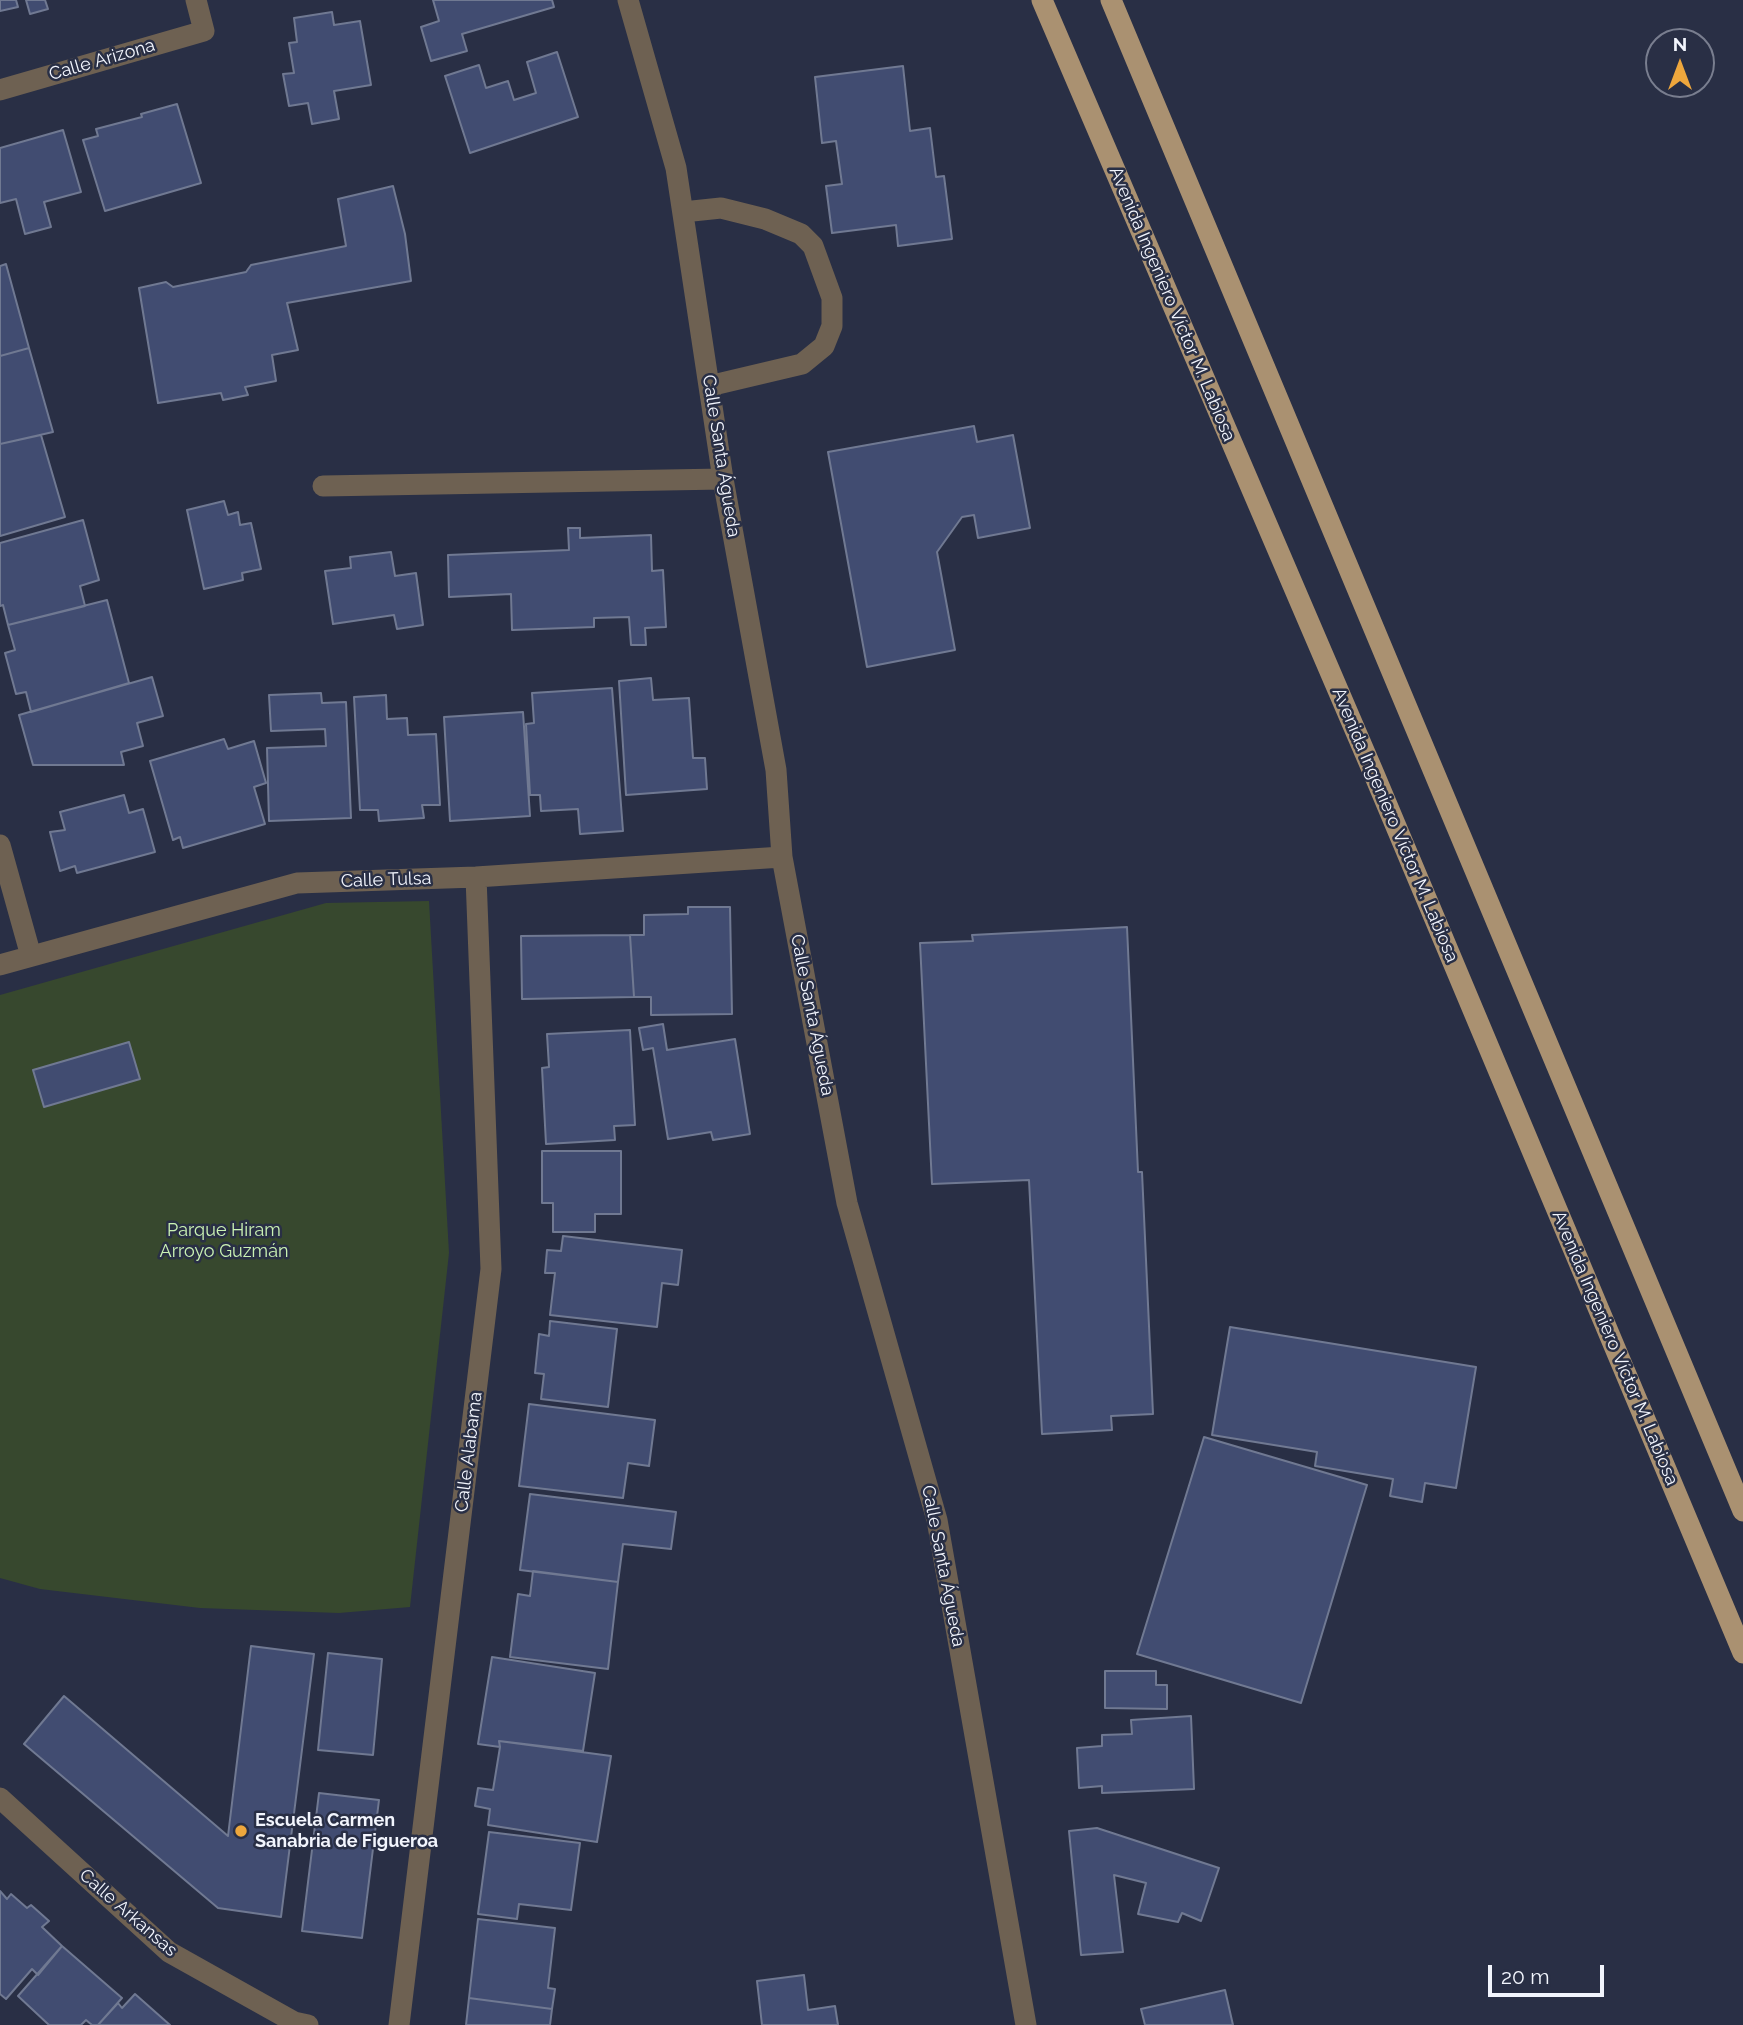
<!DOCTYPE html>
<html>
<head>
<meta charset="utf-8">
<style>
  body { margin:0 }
  #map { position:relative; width:1743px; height:2025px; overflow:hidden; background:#292f45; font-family:Raleway,sans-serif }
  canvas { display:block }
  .north { position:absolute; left:1645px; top:28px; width:70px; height:70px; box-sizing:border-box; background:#292f45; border:2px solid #797e8f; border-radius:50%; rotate:0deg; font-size:19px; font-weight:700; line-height:28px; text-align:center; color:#f2f5fd }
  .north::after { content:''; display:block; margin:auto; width:24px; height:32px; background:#eea73d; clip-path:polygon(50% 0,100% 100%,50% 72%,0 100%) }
  .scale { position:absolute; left:1488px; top:1965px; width:116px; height:32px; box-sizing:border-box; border:4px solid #f2f5fd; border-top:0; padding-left:9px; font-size:21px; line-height:24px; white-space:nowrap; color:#f2f5fd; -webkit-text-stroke:5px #292f45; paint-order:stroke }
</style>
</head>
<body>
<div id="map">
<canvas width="1743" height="2025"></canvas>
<div class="north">N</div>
<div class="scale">20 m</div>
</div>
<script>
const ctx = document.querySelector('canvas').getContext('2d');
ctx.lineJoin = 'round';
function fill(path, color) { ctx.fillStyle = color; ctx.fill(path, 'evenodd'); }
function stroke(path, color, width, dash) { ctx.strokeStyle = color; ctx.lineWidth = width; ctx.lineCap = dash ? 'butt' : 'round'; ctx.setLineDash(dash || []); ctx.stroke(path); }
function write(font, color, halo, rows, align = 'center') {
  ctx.font = font + ' Raleway,sans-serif'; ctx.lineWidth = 5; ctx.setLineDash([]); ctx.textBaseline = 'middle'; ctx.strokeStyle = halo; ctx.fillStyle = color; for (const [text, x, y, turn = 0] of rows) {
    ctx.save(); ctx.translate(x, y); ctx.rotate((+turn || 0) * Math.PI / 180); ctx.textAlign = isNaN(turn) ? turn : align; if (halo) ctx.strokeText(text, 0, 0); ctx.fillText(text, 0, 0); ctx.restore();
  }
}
fill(new Path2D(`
  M429,901l20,352 -39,354 -71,6 -139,-5 -160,-19 -40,-11v-583l326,-92z`), '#37482e');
const building = new Path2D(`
  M0,0h16l2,7 -18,4z
  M26,0h19l3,9 -18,5z
  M433,0h119l2,7 -92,27 5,17 -36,10 -10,-34 18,-6z
  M332,12l2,13 26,-4 11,64 -37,6 5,28 -27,5 -4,-21 -19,3 -6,-32 11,-1 -5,-30 8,-1 -3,-24z
  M557,52l21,65 -108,36 -25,-77 34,-11 7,23 22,-7 6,19 22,-7 -9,-31z
  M903,66l7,65 20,-3 6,49 8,-1 8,63 -54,7 -2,-21 -64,8 -6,-47 16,-2 -6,-43 -14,2 -7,-66z
  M177,104l24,79 -96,28 -22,-71 15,-4 -2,-7 46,-12 -1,-3z
  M63,130l18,62 -37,10 7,25 -26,7 -9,-35 -16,4v-55z
  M393,186l12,48 6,47 -124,22 11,47 -26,5 4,26 -31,6 3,8 -25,5 -2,-7 -63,10 -19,-115 27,-6 7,5 73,-15 5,-7 95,-19 -8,-47z
  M6,264l23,84 -29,8v-90z
  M29,348l24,84 -53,12v-88z
  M974,426l3,16 36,-7 17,93 -52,10 -4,-23 -12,2 -25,35 18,98 -88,17 -39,-215z
  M41,435l24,82 -65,19v-92z
  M224,501l4,14 10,-3 2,13 11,-2 10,46 -19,4 1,7 -39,9 -17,-79z
  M83,520l16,60 -19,6 5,20 -77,19 -5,-20 -3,1v-63z
  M568,528h12v10l71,-3 1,36 11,-1 3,57 -21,1 1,17h-15l-2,-28 -35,1v9l-82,3 -1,-36 -62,3 -1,-42 121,-5z
  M391,552l4,24 21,-3 7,52 -26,4 -3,-14 -61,9 -8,-53 26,-3 -1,-11z
  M107,600l22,83 -98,29 -5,-20 -10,2 -11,-41 10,-3 -7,-25z
  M152,677l11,39 -26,7 6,23 -22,6 3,13h-91l-14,-50z
  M651,678l2,22 36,-2 4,60h12l2,31 -81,6 -7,-114z
  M612,688l11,143 -43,3 -2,-25 -37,2 -1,-16h-10l-4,-71 8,-1 -2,-30z
  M321,693l1,10 24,-1 5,116 -82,3 -2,-73 59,-2 -1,-17 -54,2 -2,-36z
  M386,695l1,24 20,-1 1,17 28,-1 4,71h-18l2,13 -45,3 -1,-11h-18l-6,-113z
  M523,712l7,104 -80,5 -6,-104z
  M224,739l4,10 26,-8 12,42 -12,4 11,37 -82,24 -3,-11 -7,3 -23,-79z
  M124,795l5,18 14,-4 12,43 -78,21 -2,-7 -15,5 -10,-39 15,-2 -5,-18z
  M688,907h42l2,107 -81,1v-18h-17l-4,-62h14v-20l44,-1z
  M1127,927l11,245h4l11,242 -42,2 1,14 -70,4 -13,-254 -97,4 -12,-241 53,-2 -1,-6z
  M630,935l4,62 -112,2 -1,-63z
  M663,1024l4,26 68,-11 15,95 -37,6 -2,-8 -43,7 -15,-91 -10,2 -4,-22z
  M630,1030l5,95 -21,1 1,14 -69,4 -4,-76 7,-1 -2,-33z
  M129,1042l11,37 -96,28 -11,-37z
  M542,1151h79v63h-26v18h-42v-29h-11z
  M563,1236l119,14 -4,35 -16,-2 -5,44 -107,-12 5,-42h-10l2,-23 14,1z
  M550,1321l67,8 -9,78 -67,-8 3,-25 -9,-1 4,-39 10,2z
  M1230,1327l246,40 -20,121 -31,-5 -3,19 -32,-6 3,-17 -78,-13 2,-14 -105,-17z
  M529,1404l126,16 -6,46 -21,-3 -5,35 -104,-12z
  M1204,1437l163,48 -66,218 -164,-49z
  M530,1494l146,18 -5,37 -48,-5 -5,38 -98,-12z
  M533,1571l85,11 -10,87 -98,-12 8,-63 12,2z
  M251,1646l63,8 -33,263 -63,-9 -194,-164 40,-48 164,140z
  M328,1653l54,6 -9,96 -55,-5z
  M492,1657l103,16 -12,78 -84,-10 1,6 -22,-3z
  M1105,1671h51v14h11v24l-62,-1z
  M1191,1716l3,73 -92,4v-7l-23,2 -2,-40 25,-2v-11l30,-1 -1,-14z
  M499,1741l112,15 -14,86 -109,-17 2,-16 -15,-3 3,-18 15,2 7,-43z
  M319,1793l60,7 -17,138 -60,-7z
  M1097,1828l122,40 -18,53 -19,-8 -4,9 -40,-8 8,-31 -32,-8 9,77 -42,3 -12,-124z
  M489,1832l91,11 -9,67 -52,-6 -2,15 -39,-5z
  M0,1891l7,8 4,-5 16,14 4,-3 18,16 -7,6 20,19 -24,29 -6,-6 -26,30 -6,-5z
  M478,1919l77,9 -7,60 7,1 -3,20 -83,-11z
  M62,1946l60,52 -24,27h-6l-6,-5 -5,5h-32l-31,-29z
  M804,1975l4,35 27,-4 3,19h-76l-5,-44z
  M1225,1990l8,35h-88l-4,-16z
  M135,1994l35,31h-72l20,-22 4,5z
  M469,1998l83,11 -2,16h-84z`);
fill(building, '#414c71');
stroke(building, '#707992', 2);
stroke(new Path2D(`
  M628,0l48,168 47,311 53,291 6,87 65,346 90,317 89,505
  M0,90l204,-59 -8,-31
  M683,212l38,-4 44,11 36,15 12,12 19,52v28l-8,20 -22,18 -93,22
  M323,486l400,-7
  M0,845l31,111
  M0,965l297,-82 179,-6 306,-20
  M0,1798l169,154 125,70 14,3
  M399,2025l92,-756 -15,-392`), '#6e6152', 21);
stroke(new Path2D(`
  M1042,0l332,774 369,879
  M1111,0l632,1511`), '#aa9171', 21);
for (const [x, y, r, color] of [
  [241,1831,7,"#eea73d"]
]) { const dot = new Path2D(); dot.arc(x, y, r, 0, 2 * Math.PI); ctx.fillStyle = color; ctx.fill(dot); stroke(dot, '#292f45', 2.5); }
write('18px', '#f2f5fd', '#292f45', [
  ["Calle Arizona",102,60,-16],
  ["Avenida Ingeniero Víctor M. Labiosa",1172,304,67],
  ["Calle Santa Águeda",721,456,81],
  ["Avenida Ingeniero Víctor M. Labiosa",1395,825,67],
  ["Calle Tulsa",386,880,-2],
  ["Calle Santa Águeda",812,1015,79],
  ["Avenida Ingeniero Víctor M. Labiosa",1615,1348,67],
  ["Calle Alabama",469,1452,-83],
  ["Calle Santa Águeda",943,1566,79],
  ["Calle Arkansas",128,1913,41]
]);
write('18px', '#cbf3b4', '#292f45', [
  ["Parque Hiram",224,1231],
  ["Arroyo Guzmán",224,1252]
]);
write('bold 18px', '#f2f5fd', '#292f45', [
  ["Escuela Carmen",255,1821],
  ["Sanabria de Figueroa",255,1842]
], 'left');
</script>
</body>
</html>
